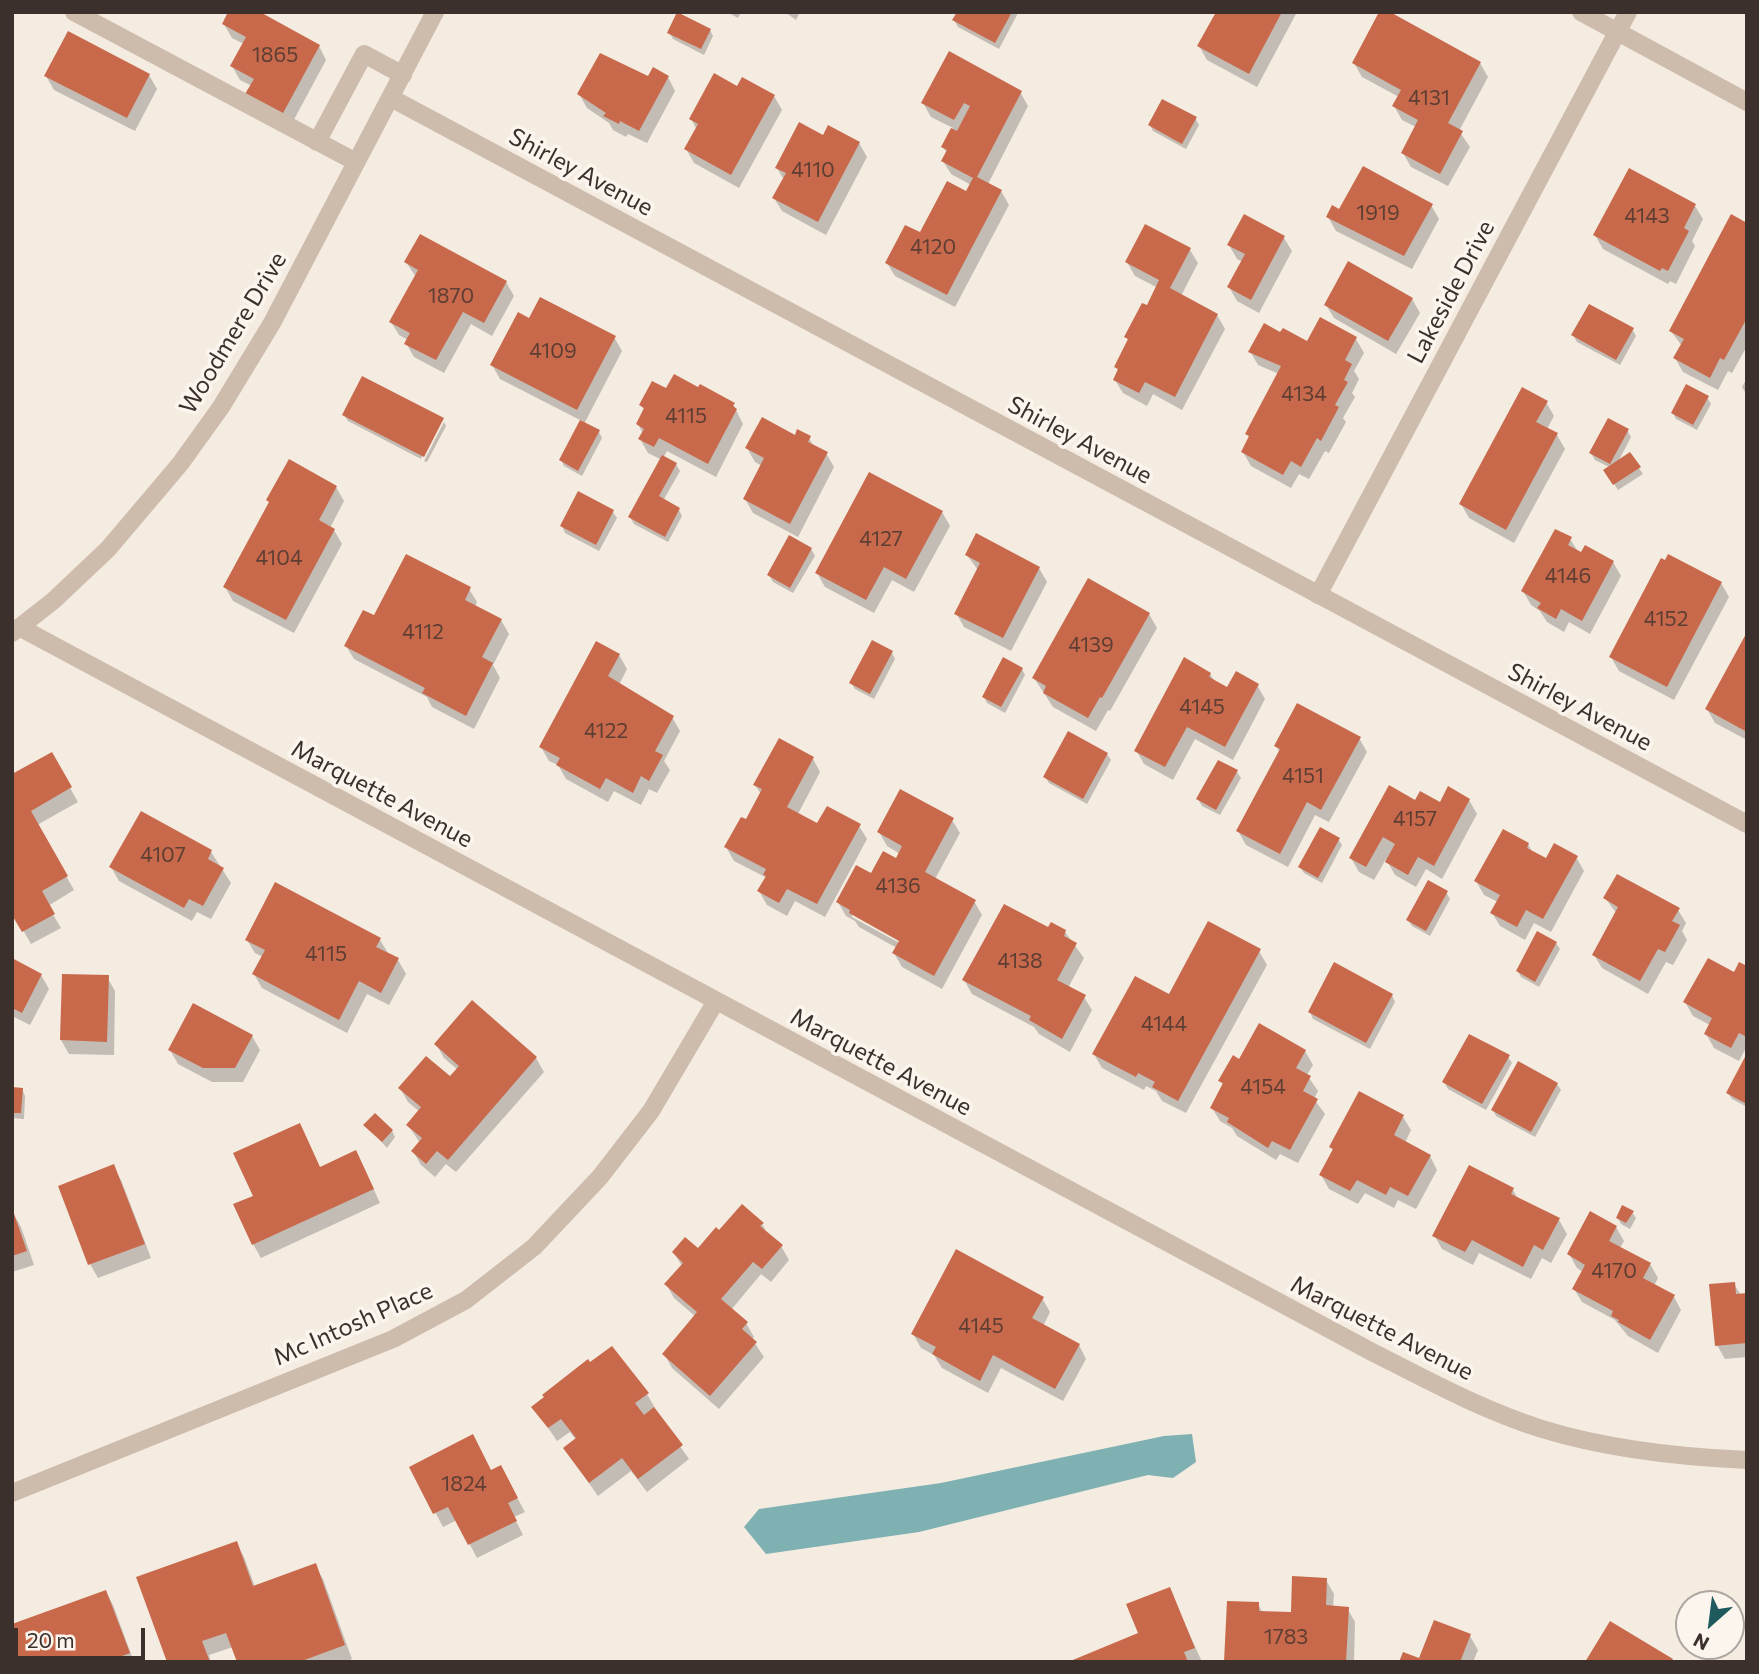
<!DOCTYPE html>
<html>
<head>
<meta charset="utf-8">
<style>
  body { margin:0 }
  #map { position:relative; width:1759px; height:1674px; overflow:hidden; background:#f4ebe1; font-family:Commissioner,sans-serif }
  canvas { display:block }
  .frame { position:absolute; inset:0; border:14px solid #3b302b; pointer-events:none }
  .north { position:absolute; left:1675px; top:1590px; width:70px; height:70px; box-sizing:border-box; background:#fbf5ee; border:2px solid #aea6a0; border-radius:50%; rotate:208deg; font-size:19px; font-weight:700; line-height:28px; text-align:center; color:#3b302b }
  .north::after { content:''; display:block; margin:auto; width:24px; height:32px; background:#1f5a5e; clip-path:polygon(50% 0,100% 100%,50% 72%,0 100%) }
  .scale { position:absolute; left:14px; top:1628px; width:131px; height:32px; box-sizing:border-box; border:4px solid #3b302b; border-top:0; padding-left:9px; font-size:21px; line-height:24px; white-space:nowrap; color:#3b302b; -webkit-text-stroke:5px #fbf5ee; paint-order:stroke }
</style>
</head>
<body>
<div id="map">
<canvas width="1759" height="1674"></canvas>
<div class="frame"></div>
<div class="north">N</div>
<div class="scale">20 m</div>
</div>
<script>
const ctx = document.querySelector('canvas').getContext('2d');
ctx.lineJoin = 'round';
function fill(path, color) { ctx.fillStyle = color; ctx.fill(path, 'evenodd'); }
function stroke(path, color, width, dash) { ctx.strokeStyle = color; ctx.lineWidth = width; ctx.lineCap = dash ? 'butt' : 'round'; ctx.setLineDash(dash || []); ctx.stroke(path); }
function write(font, color, halo, rows, align = 'center') {
  ctx.font = font + ' Commissioner,sans-serif'; ctx.lineWidth = 7; ctx.setLineDash([]); ctx.textBaseline = 'middle'; ctx.strokeStyle = halo; ctx.fillStyle = color; for (const [text, x, y, turn = 0] of rows) {
    ctx.save(); ctx.translate(x, y); ctx.rotate((+turn || 0) * Math.PI / 180); ctx.textAlign = isNaN(turn) ? turn : align; if (halo) ctx.strokeText(text, 0, 0); ctx.fillText(text, 0, 0); ctx.restore();
  }
}
fill(new Path2D(`
  M1192,1434l4,28 -23,16 -25,-3 -229,57 -153,22 -22,-27 15,-18 182,-26 223,-47z`), '#7fb0b2');
fill(new Path2D(`
  M727,12h14l-3,6z
  M785,12h15l-4,8z
  M958,12h60v1l-19,36 -41,-22 -4,-7z
  M1210,12h87l-40,75 -50,-27 -8,-14 18,-31z
  M224,24l95,22 7,14 -36,67 -38,-41 -12,-6 -8,-14 12,-22 -12,-6z
  M710,30l3,6 -9,19 -31,-16 -4,-7z
  M1354,63h126l8,14 -29,54 11,16 -22,39 -37,-19 -8,-14 13,-26 -14,-7 -8,-14 5,-9 -37,-20z
  M149,75l8,14 -22,42 -81,-41 -8,-14z
  M668,77l7,14 -28,52 -19,-9 -2,3 -13,-7 -4,-7 -22,-15 -8,-14 69,-16z
  M738,88l36,8 8,14 -43,78 -45,-25 -8,-14 11,-19 -6,-11z
  M1020,92l8,14 -40,78 13,7 8,14 -54,102 -60,-31 -8,-13 80,-69 4,-9 -20,-11 -8,-13 4,-8 -4,-6 10,-19 -22,-11 -8,-14z
  M1195,118l4,7 -13,24 -33,-18 -3,-6z
  M824,137l35,6 8,14 -41,78 -44,-24 -8,-13 10,-18 -7,-12z
  M1431,205l8,14 -27,50 -76,-38 -8,-14 12,-6z
  M1695,206l8,13 -11,22 3,5 -19,38 -6,-3 -2,3 -65,-35 -8,-14z
  M1747,225v121l-15,27 -4,-2 -10,19 -35,-18 -8,-14 7,-12 -11,-15z
  M1284,238l8,13 -33,62 -22,-12 -8,-14 14,-25 -6,-3 -8,-14z
  M1190,250l8,13 -17,33 36,19 8,14 -43,81 -29,-16 -6,12 -24,-13 -8,-13 4,-8 -3,-5 13,-26 -3,-4 22,-30 10,-19 -23,-12 -8,-14z
  M406,262l100,20 8,14 -22,40 -21,-12 -27,49 -30,-16 -8,-14 2,-3 -9,-5 -8,-13 25,-45z
  M1412,299l8,14 -24,41 -62,-36 -8,-13z
  M530,320l84,17 8,14 -38,73 15,8 3,6 -20,38 -18,-10 -3,-7 21,-38 -82,-42 -8,-14z
  M1632,329l4,7 -16,29 -43,-23 -4,-7z
  M1281,334l27,9 48,-4 8,14 -10,18 5,8 -7,14 3,4 -12,21 3,4 -17,31 -4,-2 -16,28 -10,-5 -8,14 -40,-22 -8,-14 7,-13 -3,-5 32,-60 -21,-9 -8,-14z
  M1747,378v17l-5,-8z
  M667,391l66,13 10,20 -27,53 -49,-26 -4,7 13,6 4,7 -17,30 16,9 3,6 -14,26 -34,-18 -4,-7 32,-57 -14,-7 -8,-14 3,-5 -5,-10 7,-13 -4,-6z
  M1707,397l4,7 -14,26 -21,-11 -3,-6z
  M1546,402l8,14 -7,13 10,6 8,14 -51,94 -45,-25 -8,-14z
  M344,415l98,4 1,2h-3l-19,38 -73,-38z
  M444,422l2,4 -19,36 -3,-1z
  M1627,430l4,7 -13,25 11,-8 14,20 -25,16 -13,-20 4,-3 -14,-7 -4,-7z
  M796,437l13,1 6,10 11,5 8,14 -36,70 -45,-24 -8,-14 17,-33 -7,-4 -8,-14z
  M336,487l8,14 -14,27 4,2 8,14 -48,89 -61,-32 -8,-14z
  M613,512l4,6 -18,33 -34,-18 -3,-7z
  M942,512l8,14 -36,66 -22,-12 -18,33 -49,-26 -8,-14z
  M1570,539l9,14 34,9 8,14 -31,58 -21,-12 -5,10 -17,-10 -7,-11 -9,-6 -8,-14z
  M811,549l4,7 -22,37 -20,-11 -4,-7z
  M967,555l72,13 8,14 -36,69 -47,-24 -8,-14 22,-43z
  M1721,583l8,14 -55,103 -55,-29 -8,-14z
  M469,589l8,13 -2,5 26,13 8,14 -16,31 7,13 -26,51 -42,-22 -5,-10 -73,-38 -8,-13 29,-28z
  M1149,614l8,14 -47,83 -2,-1 -12,21 -43,-24 -19,-29z
  M1747,636v104l-32,-17 -8,-14z
  M892,653l3,6 -21,40 -19,-10 -4,-6z
  M619,655l8,14 -8,16 53,32 8,14 -16,30 6,9 -13,23 -8,-4 -8,16 -27,-14 -6,11 -42,-23 -8,-14 -9,-4 -8,-14z
  M1022,669l3,6 -20,38 -18,-10 -3,-6z
  M1210,674l5,8 13,7 29,-4 8,14 -32,61 -38,-21 -22,41 -29,-16 -8,-14z
  M1359,738l8,14 -38,70 -14,-7 -27,52 -42,-22 -8,-14 42,-78 -4,-7z
  M51,754l27,48 -41,23 37,65 -26,16 13,22 -30,16 -19,-33v-135z
  M1107,754l4,6 -24,44 -38,-21 -4,-6z
  M813,759l7,13 -22,42 20,11 41,1 8,13 -42,78 -30,-16 -8,15 -20,-11 -8,-14 8,-13 -33,-17 -8,-14 20,-25 15,-28 -6,-9z
  M1237,772l4,6 -21,37 -18,-9 -4,-7z
  M1469,800l8,14 -35,65 -16,-10 -10,18 -21,-12 -9,-16 -12,21 -15,-8 -8,-14 65,-56 25,2z
  M952,820l8,13 -25,46 39,22 8,14 -40,74 -40,-22 -8,-14 3,-5 -38,-21 -4,-6 -9,-5 -8,-14 34,-27 25,-15 3,-6 -13,-8 -8,-14zM852,913l55,30 -2,3 -53,-29z
  M1338,839l4,6 -20,38 -18,-10 -4,-6z
  M1528,844l5,9 14,7 29,-3 8,14 -33,61 -17,-9 -9,17 -25,-14 -8,-13 6,-11 -14,-7 -8,-14z
  M211,852l20,31 -20,36 -14,-7 -5,9 -73,-40 -8,-14z
  M1446,892l4,7 -20,37 -18,-10 -4,-6z
  M1605,898l73,12 8,13 -4,8 5,9 -14,25 -7,-3 -18,32 -46,-26 -8,-13 23,-41z
  M1048,930l17,2 19,26 -16,30 16,9 8,13 -22,42 -31,-18 -5,-7 -62,-33 -8,-14z
  M247,940h133l8,13 10,7 8,14 -17,31 -22,-11 -20,39 -85,-45 -8,-14 9,-17 -8,-4z
  M1556,943l4,6 -21,38 -18,-10 -3,-6z
  M1259,951l8,14 -81,148 -24,-12 -6,-10 -10,-5 -2,4 -42,-22 -8,-14 76,-58z
  M12,960l29,15 8,14 -19,36 -18,-9z
  M1747,968v78l-8,15 -25,-13 -8,-14 4,-9 -17,-9 -8,-14z
  M107,977l8,14 -1,64 -45,-1 -8,-14z
  M1392,995l3,7 -25,47 -57,-30 -3,-7z
  M472,1002l64,56 8,14 -88,100 -10,-8 -11,13 -14,-12 -8,-14 7,-8 -12,-18 12,-13 -12,-10 -8,-14 50,-9 8,-9 -14,-12 -8,-14z
  M252,1036l8,14 -17,32h-31l-34,-18 -8,-14z
  M1305,1051l8,14 -6,10 11,16 -4,8 11,15 -27,49 -18,-9 -4,6 -39,-24 -5,-8 -12,-7 -8,-13 12,-22 -4,-5 19,-19z
  M1508,1057l4,6 -26,47 -38,-21 -4,-7z
  M1747,1057v50l-15,-8 -4,-6z
  M12,1077l2,12h8l3,7 -1,23 -12,-1z
  M1557,1084l4,6 -26,47 -39,-21 -3,-6z
  M1403,1117l8,13 -6,13 25,13 7,14 -21,39 -18,-9 -4,8 -29,-15 -7,11 -29,-15 -8,-14 12,-24 -2,-4z
  M366,1125l26,6 3,6 -8,11z
  M363,1166l17,37 -119,55 -8,-14 67,-75z
  M113,1167l8,13 30,78 -53,20 -8,-14z
  M1513,1190l5,9 41,21 8,14 -16,29 -9,-5 -11,21 -52,-26 -6,12 -31,-16 -8,-14z
  M1632,1212l4,6 -6,11 -9,-5 -3,-6z
  M13,1213l8,14 13,38 -22,7z
  M762,1224l7,12 12,10 8,14 -18,22 -10,-8 -30,36 15,13 8,14 -2,2 12,18 -45,52 -47,-41 -8,-14 32,-37 -22,-19 -8,-14 16,-18 -8,-13 24,-2 21,-19z
  M1616,1227l8,14 -4,7 30,16 8,14 -4,8 20,11 7,13 -23,43 -30,-17 -13,-16 -33,-18 -8,-13 9,-17 -6,-4 -8,-14z
  M1734,1284l7,11h6v62l-22,2 -8,-14z
  M1042,1298l8,14 -7,14 36,19 7,14 -23,42 -62,-33 -13,25 -46,-25 -8,-13 -13,-7 -8,-14z
  M647,1394l8,14 -1,1 35,50 -42,33 -16,-21 -33,25 -33,-47 11,-9 -6,-8 -13,9 -23,-34z
  M412,1468l80,4 16,9 17,31 -11,5 9,18 -46,23 -20,-38 -14,7z
  M236,1543l8,14 11,30 60,-21 8,13 29,80 -8,3h-105l-6,-15 -24,8 2,7h-42z
  M1326,1580l8,14 -1,13 14,1 8,14 -1,40h-128l32,-58 5,9 30,1z
  M1169,1589l33,73h-130l69,-28z
  M106,1592l7,13 21,57h-112z
  M1470,1636l8,14 -5,12h-72l19,-1z`), '#0003');
fill(new Path2D(`
  M228,12h32l60,33 -38,70 -37,-21 9,-15 -24,-13 16,-29 -24,-13z
  M677,12l34,17 -10,20 -34,-16z
  M957,12h55l-17,31 -43,-23z
  M1216,12h66l-33,62 -52,-28z
  M1379,12h11l91,50 -33,61 15,8 -23,43 -39,-21 17,-33 -26,-14 9,-16 -49,-27z
  M68,31l82,43 -23,44 -83,-42z
  M949,51l73,40 -45,86 25,13 -55,105 -62,-32 20,-38 15,7 27,-51 19,10 7,-13 -32,-17 6,-11 -6,-3 10,-19 6,3 13,-25 -6,-3 -10,17 -33,-17z
  M600,53l48,23 5,-9 16,9 -30,55 -19,-10 -1,3 -16,-8 3,-3 -29,-19z
  M714,73l23,13 5,-9 33,18 -44,80 -47,-26 14,-25 -9,-5z
  M1162,99l35,18 -15,27 -34,-19z
  M799,122l24,13 5,-10 32,17 -42,80 -46,-24 14,-25 -11,-5z
  M1363,166l70,38 -29,52 -78,-39 6,-12 7,4z
  M1629,168l67,36 -12,24 5,3 -21,40 -6,-3 -2,3 -67,-36z
  M1244,214l41,22 -34,64 -24,-13 18,-33 -18,-9z
  M1731,214l16,9v95l-23,42 -4,-2 -10,20 -37,-20 11,-19 -15,-8z
  M1145,224l46,24 -21,40 48,26 -43,83 -30,-15 -6,11 -26,-13 5,-11 -4,-2 14,-28 -4,-2 18,-34 5,2 12,-25 -34,-18z
  M420,234l87,47 -23,42 -21,-11 -27,48 -32,-16 6,-11 -21,-11 29,-52 -14,-8z
  M1348,261l65,37 -25,43 -64,-36z
  M540,297l76,39 -39,74 -87,-45 28,-53 11,6z
  M1589,304l45,24 -18,32 -45,-25z
  M1320,317l37,20 -12,23 7,4 -8,16 4,2 -13,23 4,2 -18,34 -4,-3 -16,29 -10,-6 -8,14 -42,-23 8,-16 -4,-2 36,-68 -33,-14 16,-29 16,9 3,-4 24,13z
  M674,374l24,13 2,-3 35,19 -2,3 4,3 -29,55 -49,-26 -5,9 -16,-8 6,-10 -8,-5 8,-16 -5,-3 13,-24 14,7z
  M362,376l82,42 -20,39 -82,-42z
  M1686,384l23,12 -16,29 -22,-12z
  M1522,387l26,14 -12,21 22,11 -52,97 -47,-26z
  M762,417l33,18 2,-6 14,7 -3,6 20,10 -38,72 -47,-25 21,-41 -19,-10z
  M1608,418l21,11 -19,35 -21,-11z
  M580,420l20,10 -22,41 -19,-11z
  M1630,452l11,15 -28,18 -10,-15z
  M662,455l15,8 -18,33 21,12 -15,29 -37,-20z
  M289,459l48,27 -18,34 16,9 -49,91 -63,-33 46,-85 -3,-2z
  M869,472l74,39 -37,68 -22,-12 -18,33 -51,-27z
  M578,491l36,19 -18,35 -36,-19z
  M1555,529l17,8 -4,8 13,7 4,-7 29,16 -32,60 -21,-12 -5,10 -19,-11 4,-5 -20,-12z
  M976,533l64,34 -37,71 -49,-24 26,-51 -15,-8z
  M789,535l23,13 -22,40 -23,-13z
  M406,554l65,33 -6,13 37,19 -20,38 11,6 -27,53 -44,-23 3,-5 -81,-42 19,-36 11,5z
  M1668,554l54,28 -55,105 -58,-30 52,-99 4,2z
  M1088,578l62,35 -48,85 -2,-1 -12,21 -45,-25 3,-7 -14,-8z
  M1747,632v100l-42,-23z
  M872,640l21,11 -23,43 -21,-11z
  M596,641l24,13 -12,22 66,40 -19,35 8,4 -14,26 -8,-5 -8,17 -27,-15 -6,11 -44,-24 4,-7 -21,-11z
  M1003,657l20,11 -22,39 -19,-10z
  M1184,657l27,16 -2,4 18,10 9,-16 23,13 -34,63 -38,-20 -22,40 -31,-16z
  M1297,703l64,34 -40,73 -14,-8 -27,52 -44,-23 44,-82 -6,-3z
  M1068,731l40,22 -25,46 -40,-22z
  M779,738l35,19 -27,50 30,16 10,-17 34,18 -44,80 -30,-15 -8,14 -22,-12 9,-15 -3,-1 3,-6 -42,-22 17,-30 5,2 16,-30 -9,-4z
  M52,752l20,35 -41,24 37,65 -26,15 13,23 -33,18 -10,-17v-141z
  M1218,760l20,10 -22,40 -20,-11z
  M1389,785l26,15 5,-9 20,11 8,-16 22,13 -36,67 -16,-9 -10,18 -23,-13 10,-18 -12,-7 -17,30 -17,-9z
  M900,789l54,29 -29,54 51,28 -42,76 -42,-23 7,-12 -50,-28 1,-3 -14,-8 20,-37 15,8 12,-22 13,7 6,-12 -25,-14z
  M141,811l71,39 -4,9 16,9 -21,38 -14,-7 -5,9 -75,-41z
  M1320,827l20,11 -22,40 -20,-11z
  M1503,829l26,14 -2,5 19,10 8,-15 24,13 -35,63 -17,-9 -9,17 -27,-14 10,-18 -26,-14z
  M1617,874l63,34 -8,13 8,4 -15,27 -7,-3 -18,32 -48,-26 26,-48 -15,-9z
  M1428,880l20,11 -22,40 -20,-11z
  M275,882l106,56 -5,9 23,11 -18,35 -22,-12 -20,39 -87,-46 13,-24 -20,-10z
  M1004,904l44,23 3,-5 15,8 -2,6 13,7 -20,37 29,15 -24,44 -33,-19 2,-4 -69,-36z
  M1208,921l53,28 -83,152 -26,-14 3,-5 -17,-9 -2,4 -44,-23 43,-78 34,18z
  M1537,931l20,11 -22,40 -19,-11z
  M12,958l30,16 -20,39 -10,-5z
  M1708,958l26,14 5,-10 8,4v71l-8,-4 -8,15 -27,-14 8,-16 -29,-16z
  M1334,962l59,32 -27,49 -58,-31z
  M62,974l47,1 -2,67 -47,-2z
  M472,1000l65,57 -89,103 -11,-9 -11,13 -15,-13 11,-13 -16,-13 15,-18 -23,-19 28,-32 24,20 9,-10 -25,-22z
  M193,1003l60,32 -18,33h-32l-35,-18z
  M1259,1023l47,27 -10,18 15,8 -8,15 15,8 -28,51 -18,-9 -4,7 -41,-26 2,-4 -19,-10 13,-25 -5,-2 15,-26 6,4z
  M1469,1034l41,21 -28,49 -40,-22z
  M1747,1053v48l-2,2 -19,-10z
  M1518,1061l40,22 -27,49 -40,-22z
  M12,1087l11,1 -2,25h-9z
  M1359,1091l45,24 -10,20 37,20 -23,41 -18,-9 -4,8 -29,-15 -7,11 -31,-16 14,-26 -4,-2z
  M375,1113l18,17 -11,12 -19,-17z
  M300,1123l20,44 36,-17 18,39 -122,56 -19,-41 20,-8 -20,-43z
  M114,1164l31,80 -57,21 -30,-79z
  M1469,1165l45,23 -3,6 49,24 -17,32 -9,-5 -11,22 -51,-27 -7,12 -33,-16z
  M742,1204l22,19 -4,3 23,19 -21,24 -9,-7 -32,37 27,23 -6,7 15,13 -47,54 -48,-42 35,-42 -33,-28 19,-21 -11,-11 13,-15 13,11 18,-21 3,3z
  M1622,1205l12,6 -8,12 -10,-5z
  M12,1208l15,43 -15,5z
  M1590,1211l27,15 -8,15 42,22 -8,15 32,17 -25,45 -32,-18 1,-2 -8,-4 2,-5 -41,-22 13,-24 -18,-11z
  M956,1249l88,48 -12,21 48,26 -25,45 -62,-34 -13,26 -48,-27 4,-7 -25,-13z
  M1735,1282l1,12 11,-1v50l-32,3 -6,-62z
  M612,1346l37,47 -14,10 9,12 10,-8 29,38 -45,34 -16,-21 -33,25 -26,-35 13,-10 -15,-19 -13,9 -17,-21 13,-10 -2,-2 46,-36 2,3z
  M473,1434l18,36 10,-5 17,33 -10,5 9,18 -49,24 -20,-38 -15,7 -24,-47z
  M237,1541l16,45 63,-23 29,82 -46,17h-62l-11,-29 -24,8 8,21h-43l-31,-85z
  M1292,1576l35,2 -1,27 23,2 -3,55h-122l3,-61 32,1v9l32,1z
  M1170,1587l25,61 -11,4 4,10h-120l70,-29 -12,-29z
  M106,1590l24,63 -23,9h-87l-8,-21v-17z
  M1434,1620l37,14 -11,28h-61l4,-10 16,6z
  M1610,1621l63,38 -2,3h-86z`), '#c8694b');
stroke(new Path2D(`
  M74,12l282,150
  M317,142l47,-88 39,21`), '#cdbbac', 18);
stroke(new Path2D(`
  M1581,12l166,90
  M391,98l1356,726
  M1318,595l310,-583
  M21,628l1351,724c55,28 110,58 170,77 65,20 137,28 205,31
  M12,633l41,-32 55,-52 72,-85 41,-57 51,-84 163,-311
  M12,1493l381,-154 73,-39 68,-53 66,-70 51,-66 65,-110`), '#cdbbac', 18);
write('21px', '#5e3e33', null, [
  ["1865",275,55],
  ["4131",1429,98],
  ["4110",813,170],
  ["1919",1378,213],
  ["4143",1647,216],
  ["4120",933,247],
  ["1870",451,296],
  ["4109",553,351],
  ["4134",1304,394],
  ["4115",686,416],
  ["4127",881,539],
  ["4104",279,558],
  ["4146",1568,576],
  ["4152",1666,619],
  ["4112",423,632],
  ["4139",1091,645],
  ["4145",1202,707],
  ["4122",606,731],
  ["4151",1303,776],
  ["4157",1415,819],
  ["4107",163,855],
  ["4136",898,886],
  ["4115",326,954],
  ["4138",1020,961],
  ["4144",1164,1024],
  ["4154",1263,1087],
  ["4170",1614,1271],
  ["4145",981,1326],
  ["1824",464,1484],
  ["1783",1286,1637]
]);
write('24px', '#3b302b', '#fbf5ee', [
  ["Shirley Avenue",581,172,28],
  ["Lakeside Drive",1451,292,-62],
  ["Woodmere Drive",233,333,-59],
  ["Shirley Avenue",1080,440,28],
  ["Shirley Avenue",1580,707,28],
  ["Marquette Avenue",382,794,28],
  ["Marquette Avenue",881,1062,28],
  ["Mc Intosh Place",353,1324,-24],
  ["Marquette Avenue",1382,1328,27]
]);
</script>
</body>
</html>
